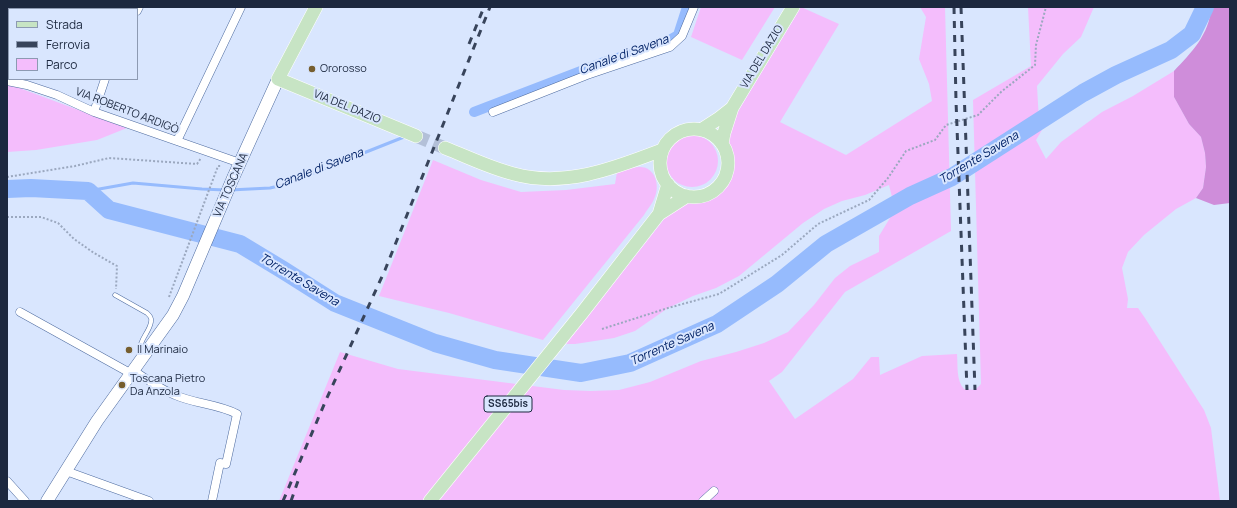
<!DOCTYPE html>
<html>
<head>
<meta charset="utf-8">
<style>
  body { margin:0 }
  #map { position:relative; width:1237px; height:508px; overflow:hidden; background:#d9e6fe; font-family:Manrope,sans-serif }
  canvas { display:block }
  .frame { position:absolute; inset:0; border:8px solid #1c283f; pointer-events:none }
  .legend { position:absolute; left:8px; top:8px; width:130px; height:72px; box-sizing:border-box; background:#d9e6fe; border:1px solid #8d9ab2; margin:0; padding:5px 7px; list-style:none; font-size:12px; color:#1c283f }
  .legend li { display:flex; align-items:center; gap:8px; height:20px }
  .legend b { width:20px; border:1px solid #8d9ab2 }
</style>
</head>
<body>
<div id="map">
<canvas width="1237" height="508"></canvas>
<div class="frame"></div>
<ul class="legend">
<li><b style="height:5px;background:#c7e4c4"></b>Strada</li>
<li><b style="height:5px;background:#38445b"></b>Ferrovia</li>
<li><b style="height:11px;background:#f4bdfc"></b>Parco</li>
</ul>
</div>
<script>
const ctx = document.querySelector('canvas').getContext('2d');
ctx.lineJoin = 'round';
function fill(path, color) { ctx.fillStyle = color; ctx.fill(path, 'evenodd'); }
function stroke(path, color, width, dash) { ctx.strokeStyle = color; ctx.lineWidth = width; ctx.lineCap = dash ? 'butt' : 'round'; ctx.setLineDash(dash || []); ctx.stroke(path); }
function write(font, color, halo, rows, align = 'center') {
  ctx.font = font + ' Manrope,sans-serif'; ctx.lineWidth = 4; ctx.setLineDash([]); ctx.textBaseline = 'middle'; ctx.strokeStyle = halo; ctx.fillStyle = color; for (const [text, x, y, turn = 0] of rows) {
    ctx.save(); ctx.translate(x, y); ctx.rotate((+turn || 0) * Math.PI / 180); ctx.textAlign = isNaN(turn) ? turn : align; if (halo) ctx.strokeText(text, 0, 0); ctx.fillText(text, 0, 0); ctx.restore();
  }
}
fill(new Path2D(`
  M701,7h74l-33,53 -51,-23z
  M801,7l38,17 -59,98 66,33 86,-54 -3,-17 -10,-25 7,-42 -6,-10h25l6,224 -106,61 -63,80 -13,9 26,38 58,-40 18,-22h8l1,18 42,-19 35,-2c1,12 -1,26 7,35l11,1 6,-6 -8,-284 58,-34 -3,-59h66l-13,30 -18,17 -26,32 2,35 3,9 -6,10 10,19 15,-17 41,-30 31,-16 41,-25v26l15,27 12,13 4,16 1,14 -3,21 -7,10 -20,11 -32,26 -16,17 -6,16 6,31 -1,9h11l7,10 59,92 7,18 9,73h-941l61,-149 58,17 166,21 27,1 28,-1 31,-8 51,-21 35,-9 28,-9 24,-11 26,-27 21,-27 15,-12 29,-14v-16l11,-18 2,-21 -3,-12 -24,10 -23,6 -18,8 -21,14 -64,53 -23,12 -23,8 -25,12 -33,23 -21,7 -39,6h-9l102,-130 22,-13 16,-3 8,-4 12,-12 4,-7 2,-13 -4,-25 3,-14z
  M7,83l7,3 113,42 -30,12 -61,10 -29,2z
  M666 161a26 26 0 1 1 52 0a26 26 0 1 1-52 0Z
  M433,160l48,20 40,12 45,-2 49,-6 2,-12c7,-2 15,-5 22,-5 16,-1 22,19 15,32 -2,5 -7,11 -10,16l-101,125 -94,-27 -70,-17z`), '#f4bdfc');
fill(new Path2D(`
  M1211,7h19v196l-16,2 -18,-7 7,-10 3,-21 -1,-14 -4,-16 -12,-13 -15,-27v-26c17,-18 36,-37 37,-64z`), '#cf8dda');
stroke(new Path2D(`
  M230,190l40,-2 13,-3 121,-48
  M88,191l45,-8 69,6 23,1`), '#96bbfd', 3);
stroke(new Path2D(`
  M474,112l133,-51 37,-11 22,-8 12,-7 9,-28`), '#96bbfd', 10);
stroke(new Path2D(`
  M7,189l24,-1 57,3 21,19 131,34 43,26 52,33 100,40 60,17 86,13 49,-10 87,-39 60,-40 49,-40 84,-48 42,-19 131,-84 33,-18 55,-25 21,-16 13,-27`), '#96bbfd', 18);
stroke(new Path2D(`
  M416,136l29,12`), '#b3c0d8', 13, [13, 6]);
const service = new Path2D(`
  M115,295l32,18c3,3 5,5 4,9 -2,12 -13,17 -11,34`);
const minor = new Path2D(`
  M80,7l3,2
  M35,9l2,-2
  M137,11l2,-4
  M7,49l2,-3
  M7,81l20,4 30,10 37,17 146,51
  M94,112l11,-33
  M493,112l94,-37 83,-28 12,-11 12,-29
  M177,141l64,-134
  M20,312l110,61
  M133,370c13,9 27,19 42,25 20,9 43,9 62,19l-11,50 -6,-1 -8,38
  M66,471l83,30
  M7,481l18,20
  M703,501l11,-10`);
const secondary = new Path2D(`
  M47,501l50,-80 76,-106 10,-19 50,-118 45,-99`);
const primary = new Path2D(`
  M316,7l-38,72 138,57
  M660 163a34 34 0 1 1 68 0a34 34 0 1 1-68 0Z
  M701,130l17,-11 14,-11
  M722,144l2,-11 8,-25 61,-101
  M445,148c23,9 45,20 69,26 51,14 101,-6 148,-24
  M659,214l28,-18
  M430,501l152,-188 77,-99 9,-30`);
stroke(service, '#4f6ca0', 5);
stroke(minor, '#4f6ca0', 9);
stroke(secondary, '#4f6ca0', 13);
stroke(primary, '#fff', 14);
stroke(new Path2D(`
  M7,177l68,-11 34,-8 88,6 4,-6
  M7,217h34l17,6 16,16 20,14 23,13 -1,23
  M169,297l49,-131h3
  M602,329l66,-21 51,-14 63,-39 36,-31 51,-24 19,-22 18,-27 29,-11 11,-15 32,-10 23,-23 34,-27 1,-20 10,-38`), '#9ba8bf', 2, [2, 2]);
stroke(service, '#fff', 4);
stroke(minor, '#fff', 8);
stroke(secondary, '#fff', 12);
stroke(primary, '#c7e4c4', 13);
stroke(new Path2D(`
  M954,7l2,94 11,289
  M961,7l14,383
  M469,44l15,-37
  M283,501l43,-101 59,-130 105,-263
  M291,501l8,-23`), '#38445b', 3, [7, 7]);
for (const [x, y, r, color] of [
  [312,69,4,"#765e2f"],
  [129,350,4,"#765e2f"],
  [122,385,4,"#765e2f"]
]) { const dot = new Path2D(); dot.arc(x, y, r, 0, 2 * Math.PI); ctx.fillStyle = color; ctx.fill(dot); stroke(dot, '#d9e6fe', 1.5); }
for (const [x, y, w] of [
  [508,404,48]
]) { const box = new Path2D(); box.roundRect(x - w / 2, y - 8, w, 16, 3); ctx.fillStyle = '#d9e6fe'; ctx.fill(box); stroke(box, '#1c283f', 1); }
write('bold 10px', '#1c283f', null, [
  ["SS65bis",508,404]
]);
write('11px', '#1c283f', '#d9e6fe', [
  ["VIA DEL DAZIO",762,57,-59],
  ["VIA DEL DAZIO",347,107,22],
  ["VIA ROBERTO ARDIGÒ",127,111,21],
  ["VIA TOSCANA",231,185,-66]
]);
write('11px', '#1c283f', '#d9e6fe', [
  ["Ororosso",320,69],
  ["Il Marinaio",137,350],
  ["Toscana Pietro",130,379],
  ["Da Anzola",130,392]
], 'left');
write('italic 12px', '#012166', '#d9e6fe', [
  ["Canale di Savena",624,55,-20],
  ["Torrente Savena",979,158,-31],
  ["Canale di Savena",319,169,-21],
  ["Torrente Savena",299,280,31],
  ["Torrente Savena",672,344,-24]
]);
</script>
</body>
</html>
